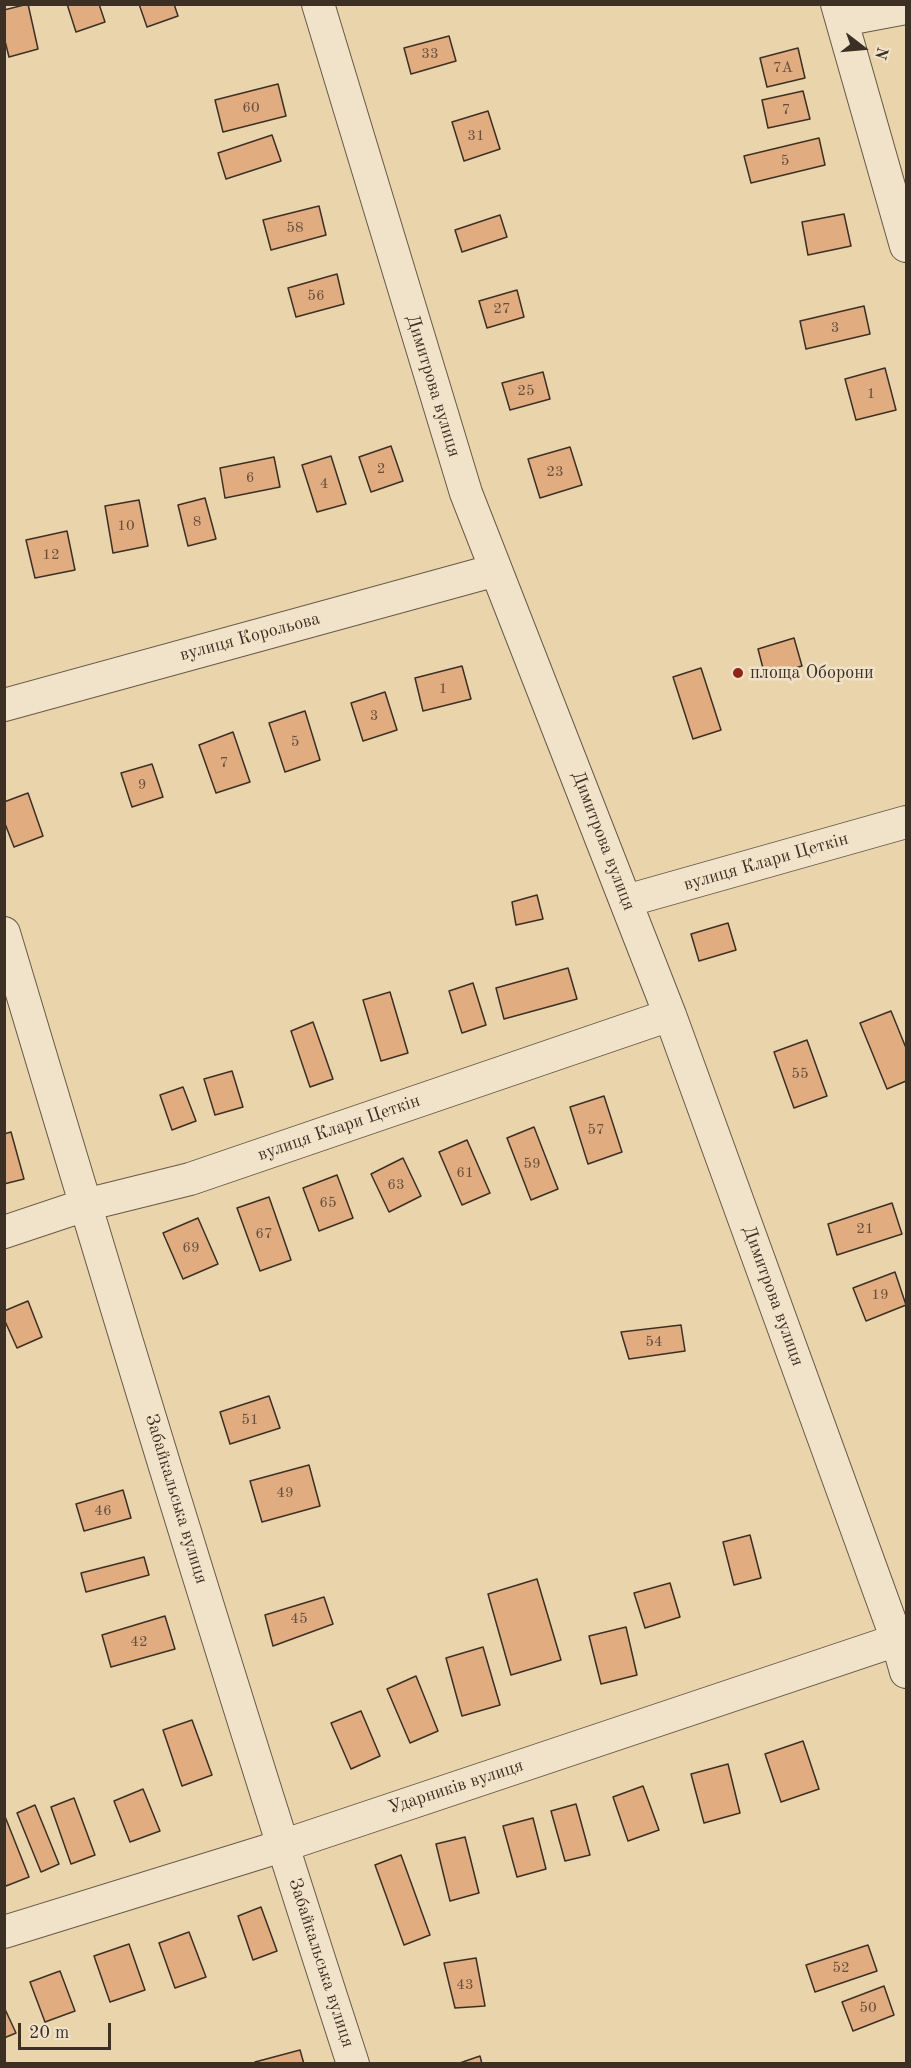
<!DOCTYPE html>
<html>
<head>
<meta charset="utf-8">
<style>
  body { margin:0 }
  #map { position:relative; width:911px; height:2068px; overflow:hidden; background:#e9d4ac; font-family:"Old Standard TT",serif }
  canvas { display:block }
  .frame { position:absolute; inset:0; border:6px solid #3c3025; pointer-events:none }
  .north { position:absolute; left:833px; top:18px; width:60px; height:60px; -webkit-text-stroke:4px #f1e3c9; paint-order:stroke; rotate:106deg; font-size:16px; font-weight:700; line-height:24px; text-align:center; color:#3c3025 }
  .north::after { content:''; display:block; margin:auto; width:21px; height:27px; background:#3c3025; clip-path:polygon(50% 0,100% 100%,50% 72%,0 100%) }
  .scale { position:absolute; left:18px; top:2023px; width:93px; height:27px; box-sizing:border-box; border:3px solid #3c3025; border-top:0; padding-left:8px; font-size:18px; line-height:21px; white-space:nowrap; color:#3c3025; -webkit-text-stroke:4px #f1e3c9; paint-order:stroke }
</style>
</head>
<body>
<div id="map">
<canvas width="911" height="2068"></canvas>
<div class="frame"></div>
<div class="north">N</div>
<div class="scale">20 m</div>
</div>
<script>
const ctx = document.querySelector('canvas').getContext('2d');
ctx.lineJoin = 'round';
function fill(path, color) { ctx.fillStyle = color; ctx.fill(path, 'evenodd'); }
function stroke(path, color, width, dash) { ctx.strokeStyle = color; ctx.lineWidth = width; ctx.lineCap = dash ? 'butt' : 'round'; ctx.setLineDash(dash || []); ctx.stroke(path); }
function write(font, color, halo, rows, align = 'center') {
  ctx.font = font + ' "Old Standard TT",serif'; ctx.lineWidth = 5; ctx.setLineDash([]); ctx.textBaseline = 'middle'; ctx.strokeStyle = halo; ctx.fillStyle = color; for (const [text, x, y, turn = 0] of rows) {
    ctx.save(); ctx.translate(x, y); ctx.rotate((+turn || 0) * Math.PI / 180); ctx.textAlign = isNaN(turn) ? turn : align; if (halo) ctx.strokeText(text, 0, 0); ctx.fillText(text, 0, 0); ctx.restore();
  }
}
const building = new Path2D(`
  M28,4l10,45 -29,8 -5,-20v-27z
  M67,4h32l6,18 -29,10z
  M139,4h35l4,12 -31,11z
  M449,36l7,25 -45,13 -7,-26z
  M798,48l7,30 -38,9 -7,-29z
  M278,84l8,32 -63,16 -8,-32z
  M803,91l7,28 -42,9 -6,-28z
  M488,111l12,38 -36,12 -12,-39z
  M272,135l9,26 -55,18 -8,-26z
  M819,138l6,27 -74,18 -7,-27z
  M319,206l7,29 -55,15 -8,-30z
  M844,214l7,32 -43,9 -6,-33z
  M500,215l7,22 -45,15 -7,-22z
  M337,274l7,30 -48,13 -8,-29z
  M517,290l7,27 -37,11 -8,-27z
  M864,306l6,28 -64,15 -6,-28z
  M885,368l11,42 -40,10 -11,-41z
  M543,372l7,27 -40,11 -8,-27z
  M391,446l12,35 -32,11 -12,-35z
  M570,447l12,38 -42,13 -12,-39z
  M331,456l15,48 -29,8 -15,-47z
  M274,457l6,30 -55,11 -5,-30z
  M205,498l11,41 -28,7 -10,-41z
  M139,500l9,46 -35,7 -8,-47z
  M67,531l8,39 -40,8 -9,-38z
  M794,638l8,28 -37,10 -7,-27z
  M462,666l9,33 -48,12 -8,-33z
  M701,668l20,62 -28,9 -20,-62z
  M385,692l12,38 -34,11 -12,-38z
  M305,711l15,49 -35,12 -16,-49z
  M233,732l17,50 -34,11 -17,-48z
  M152,764l11,33 -31,10 -11,-34z
  M28,793l15,43 -29,11 -10,-26v-19z
  M537,895l6,24 -27,6 -4,-23z
  M728,923l8,27 -37,11 -8,-27z
  M568,968l9,31 -73,20 -8,-31z
  M473,983l13,42 -24,8 -13,-42z
  M390,992l18,61 -27,8 -18,-61z
  M891,1011l15,37v33l-19,8 -27,-66z
  M313,1022l20,57 -23,8 -19,-56z
  M807,1040l20,56 -33,12 -20,-56z
  M232,1071l11,36 -28,8 -11,-36z
  M183,1087l13,34 -24,9 -12,-35z
  M604,1096l18,56 -34,12 -18,-57z
  M534,1127l24,62 -27,11 -24,-62z
  M11,1132l13,47 -20,5v-50z
  M467,1140l23,53 -28,12 -23,-53z
  M403,1158l18,38 -32,16 -18,-38z
  M337,1175l16,43 -34,13 -16,-43z
  M269,1197l22,63 -31,11 -23,-63z
  M892,1203l10,31 -65,21 -9,-31z
  M198,1218l20,46 -35,15 -20,-46z
  M895,1272l11,33 -40,16 -13,-33z
  M28,1301l14,36 -25,11 -13,-29v-8z
  M681,1325l4,26 -56,8 -8,-27z
  M269,1396l11,32 -50,16 -10,-32z
  M309,1465l11,41 -58,16 -12,-41z
  M123,1490l8,28 -47,13 -8,-27z
  M750,1535l11,43 -27,7 -11,-43z
  M144,1557l5,18 -63,17 -5,-19z
  M537,1579l24,81 -50,15 -23,-81z
  M670,1583l10,34 -35,11 -11,-35z
  M324,1597l9,27 -60,22 -8,-31z
  M165,1616l10,33 -64,18 -9,-32z
  M626,1627l11,48 -36,9 -12,-48z
  M483,1647l17,58 -38,11 -16,-58z
  M416,1676l22,55 -28,12 -23,-54z
  M361,1711l19,45 -29,13 -20,-46z
  M192,1720l20,55 -30,11 -19,-56z
  M803,1741l16,48 -38,13 -16,-48z
  M728,1764l12,49 -36,10 -13,-49z
  M643,1786l16,44 -31,11 -15,-44z
  M143,1789l17,42 -30,11 -16,-41z
  M74,1798l21,57 -24,9 -20,-57z
  M576,1804l14,51 -25,6 -14,-50z
  M35,1805l24,59 -18,8 -24,-59z
  M4,1814l25,63 -23,9 -2,-3z
  M533,1818l13,51 -29,8 -14,-51z
  M465,1837l14,56 -29,8 -14,-57z
  M401,1855l29,80 -26,10 -29,-80z
  M261,1907l16,44 -24,9 -15,-44z
  M189,1932l17,45 -31,11 -16,-45z
  M129,1944l16,46 -35,12 -16,-46z
  M868,1945l9,26 -62,21 -9,-27z
  M476,1958l9,48 -30,2 -11,-45z
  M60,1971l15,40 -30,11 -15,-40z
  M884,1986l10,29 -41,16 -11,-29z
  M4,2007l12,26 -12,5z
  M300,2050l4,14h-49v-2z
  M480,2056l2,8h-25z`);
fill(building, '#e1ac80');
stroke(building, '#3c3025', 1.5);
const minor = new Path2D(`
  M318,4l148,489 204,522 227,625 9,32
  M837,4l69,242
  M842,20l64,-12
  M4,705l492,-135
  M626,901l280,-79
  M4,933c113,378 227,756 349,1131
  M4,1232l81,-27 105,-26 480,-164
  M4,1932l278,-86 624,-209`);
stroke(minor, '#675947', 34);
stroke(minor, '#f1e3c9', 32);
for (const [x, y, r, color] of [
  [738,673,6,"#8f2418"]
]) { const dot = new Path2D(); dot.arc(x, y, r, 0, 2 * Math.PI); ctx.fillStyle = color; ctx.fill(dot); stroke(dot, '#f1e3c9', 2); }
write('15px', '#654f3c', null, [
  ["33",430,54],
  ["7А",783,68],
  ["60",251,108],
  ["7",786,110],
  ["31",476,136],
  ["5",785,161],
  ["58",295,228],
  ["56",316,296],
  ["27",502,309],
  ["3",835,328],
  ["25",526,391],
  ["1",871,394],
  ["2",381,469],
  ["23",555,472],
  ["6",250,478],
  ["4",324,484],
  ["8",197,522],
  ["10",126,526],
  ["12",51,555],
  ["1",443,689],
  ["3",374,716],
  ["5",295,742],
  ["7",224,763],
  ["9",142,785],
  ["55",800,1074],
  ["57",596,1130],
  ["59",532,1164],
  ["61",465,1173],
  ["63",396,1185],
  ["65",328,1203],
  ["21",865,1229],
  ["67",264,1234],
  ["69",191,1248],
  ["19",880,1295],
  ["54",654,1342],
  ["51",250,1420],
  ["49",285,1493],
  ["46",103,1511],
  ["45",299,1619],
  ["42",139,1642],
  ["52",841,1968],
  ["43",465,1985],
  ["50",868,2008]
]);
write('18px', '#3c3025', '#f1e3c9', [
  ["Димитрова вулиця",433,386,73],
  ["вулиця Корольова",250,637,-15],
  ["Димитрова вулиця",603,841,69],
  ["вулиця Клари Цеткін",766,862,-16],
  ["вулиця Клари Цеткін",339,1128,-19],
  ["Димитрова вулиця",773,1296,70],
  ["Забайкальська вулиця",176,1499,73],
  ["Ударників вулиця",456,1787,-18],
  ["Забайкальська вулиця",321,1963,72]
]);
write('18px', '#3c3025', '#f1e3c9', [
  ["площа Оборони",750,673]
], 'left');
</script>
</body>
</html>
